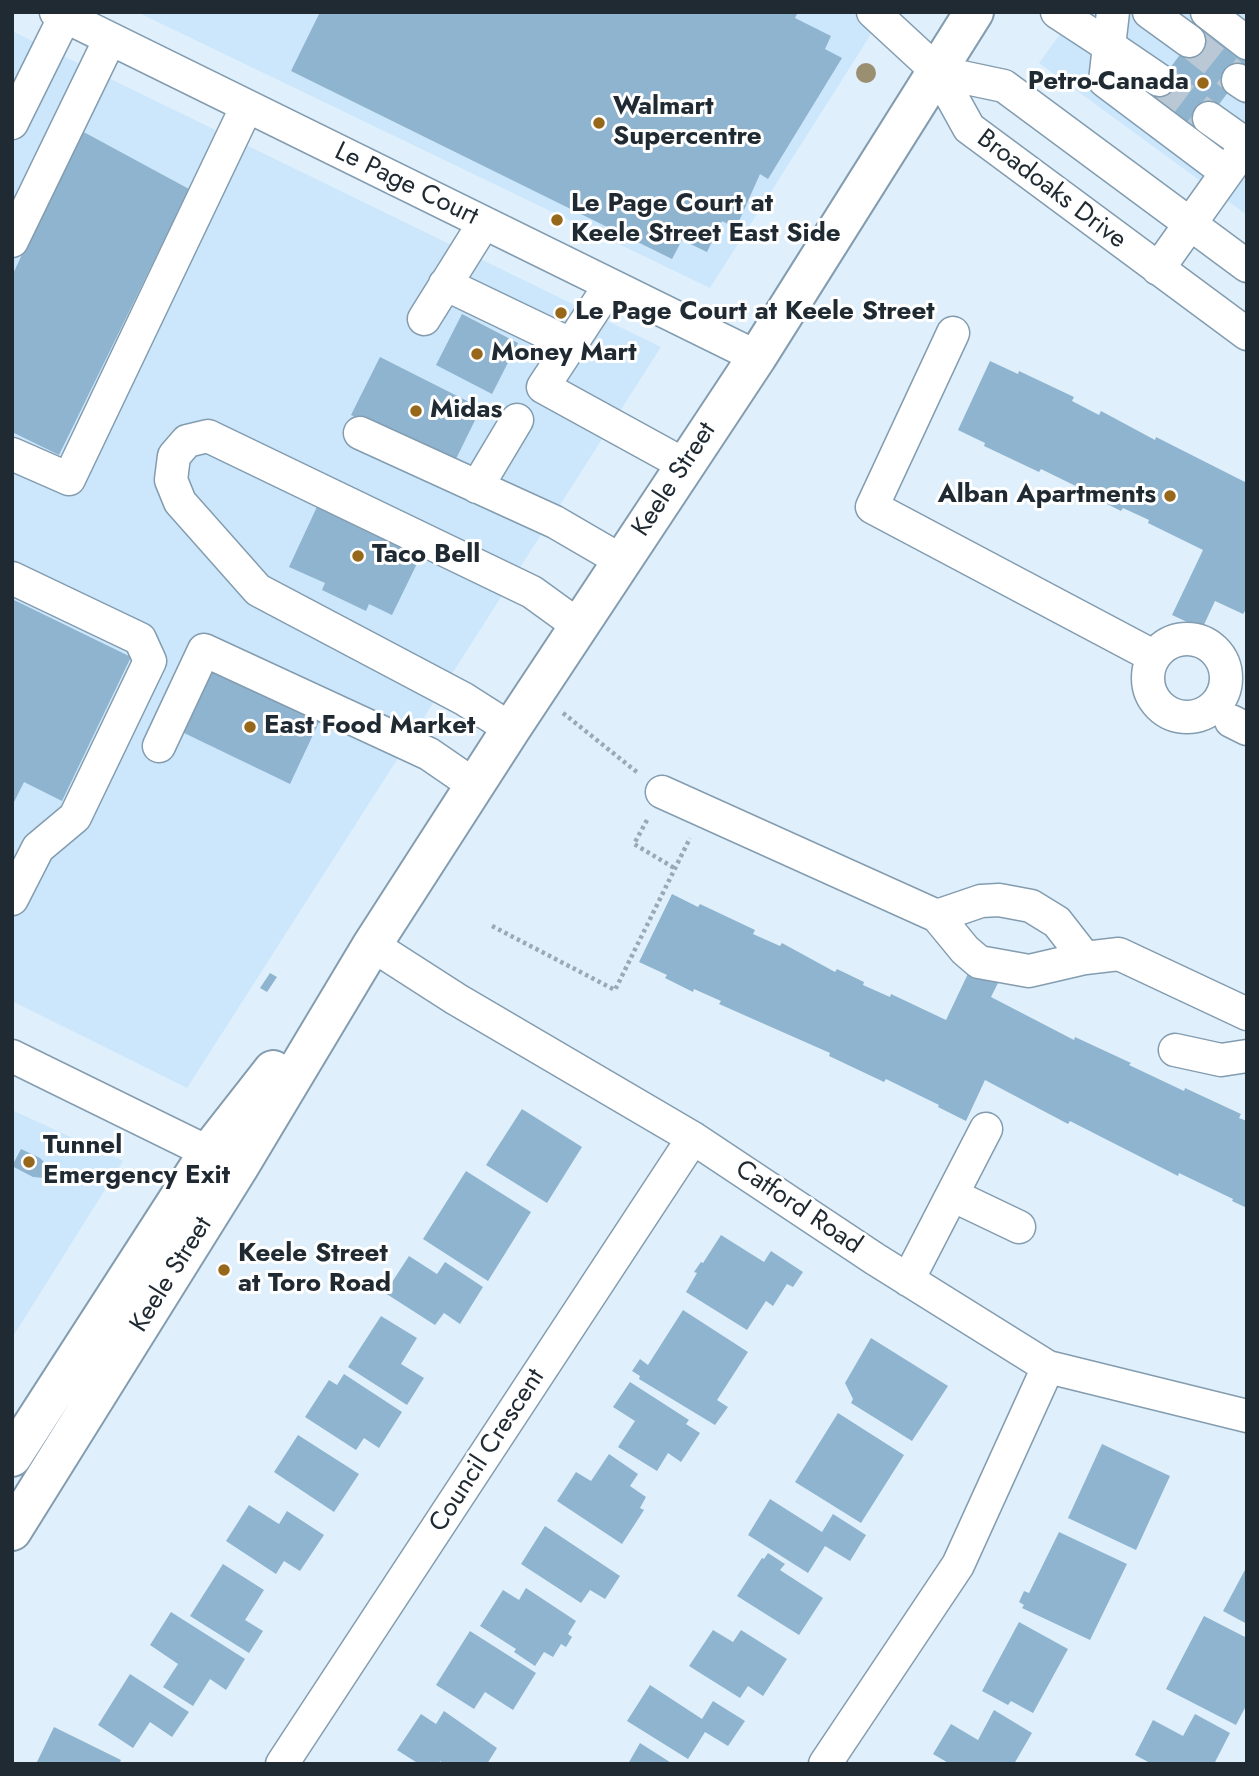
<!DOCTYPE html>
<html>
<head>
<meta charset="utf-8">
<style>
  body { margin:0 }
  #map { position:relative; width:1259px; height:1776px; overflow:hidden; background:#dff0fc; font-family:Jost,sans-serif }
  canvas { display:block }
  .frame { position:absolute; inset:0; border:14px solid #202a32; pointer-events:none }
</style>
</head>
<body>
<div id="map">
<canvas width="1259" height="1776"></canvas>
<div class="frame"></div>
</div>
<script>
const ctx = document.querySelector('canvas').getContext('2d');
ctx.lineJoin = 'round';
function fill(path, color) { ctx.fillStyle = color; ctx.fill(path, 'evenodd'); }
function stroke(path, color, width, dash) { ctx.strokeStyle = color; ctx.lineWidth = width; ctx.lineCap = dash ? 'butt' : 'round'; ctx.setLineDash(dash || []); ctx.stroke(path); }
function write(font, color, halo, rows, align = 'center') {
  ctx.font = font + ' Jost,sans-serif'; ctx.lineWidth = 6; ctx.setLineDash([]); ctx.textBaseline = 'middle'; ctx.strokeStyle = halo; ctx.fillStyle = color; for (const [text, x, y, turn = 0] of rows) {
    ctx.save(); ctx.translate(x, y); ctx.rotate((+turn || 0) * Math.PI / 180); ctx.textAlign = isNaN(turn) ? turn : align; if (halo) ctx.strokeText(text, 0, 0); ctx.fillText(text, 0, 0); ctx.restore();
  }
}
fill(new Path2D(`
  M137,12h748l-175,276z
  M1076,12h171v203l-208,-152z
  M12,31l649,316 -474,741 -175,-87z
  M12,1110l111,51 -111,177z`), '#cce7fb');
fill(new Path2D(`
  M320,12h478l-3,6 36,18 -6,13 17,9 -74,121 -8,-5 -24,54 -14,-7 -15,31 -25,-12 -10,19 -381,-188z
  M1202,25l45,33v9l-51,68 -49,-36z
  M80,130l109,59 -130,266 -47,-23v-156z
  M462,314l56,29 -26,51 -56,-29z
  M380,357l101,51 -28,57 -102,-50z
  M990,361l28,13 1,-3 55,26 -2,4 27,14 2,-4 54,29 1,-3 91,46v129l-2,-1 -2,3 -28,-13 -13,28 -30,-14 31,-65 -55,-27 1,-3 -26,-12 -2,3 -28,-14 1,-2 -53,-26 -2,3 -55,-26 1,-3 -27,-13z
  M322,496l104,49 -34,70 -23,-11 -3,7 -44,-21 3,-7 -36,-16z
  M12,599l119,58 -69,144 -38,-19 -12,24z
  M211,671l108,51 -29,62 -108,-52z
  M672,894l26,13 2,-3 55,26 -2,4 27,12 2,-3 53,29 2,-3 27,13 -1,3 27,12 1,-3 55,26 28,-59 28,14 -11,22 83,43 1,-3 56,26 -2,2 55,26 1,-3 56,26 -2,4 8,3v87l-15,-7 1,-2 -54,-26 -1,3 -108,-55 -2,3 -83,-44 -19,41 -28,-14 1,-2 -53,-26 -2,3 -55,-26 1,-3 -111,-49 2,-3 -27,-12 -1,3 -28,-14 2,-3 -28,-13z
  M270,973l7,4 -10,15 -7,-4z
  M522,1109l60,38 -35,56 -61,-38z
  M21,1149l19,9 9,9 8,12 -24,-2 -21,-11z
  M466,1171l65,41 -43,69 -65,-42z
  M721,1235l43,27 7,-11 32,21 -10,15 -6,-3 -14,22 -7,-5 -19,29 -61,-38 11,-19 -3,-1 7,-10 2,1z
  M409,1256l28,18 8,-12 38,25 -23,37 -16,-11 -9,12 -50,-32z
  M683,1310l65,42 -31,48 11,7 -13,18 -76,-46 1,-3 -8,-5 8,-12 8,6z
  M381,1316l36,22 -16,26 23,14 -17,27 -59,-38z
  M871,1338l77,48 -36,55 -61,-38 2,-4 -8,-16z
  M344,1374l58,38 -23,36 -15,-10 -8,12 -51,-33 24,-37 8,5z
  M630,1382l59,38 -3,4 14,9 -19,29 -13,-9 -11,18 -39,-24 17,-26 -22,-14z
  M838,1413l66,42 -43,68 -66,-41z
  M298,1435l61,39 -25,38 -60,-40z
  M1102,1444l68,32 -34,74 -68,-32z
  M609,1454l29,20 -8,12 16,11 -6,11 4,2 -22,34 -65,-43 19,-29 15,9z
  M770,1499l52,33 11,-18 33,21 -16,26 -25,-15 -17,27 -60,-38z
  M249,1505l30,19 8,-13 37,24 -24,36 -16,-10 -8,13 -50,-33z
  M545,1526l75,50 -15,23 -15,-9 -9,13 -60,-39z
  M1059,1532l68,32 -37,76 -68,-32 2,-3 -5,-3 5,-11 5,2z
  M768,1553l17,11 -5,6 43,28 -24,37 -62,-39 25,-38 2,1z
  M223,1564l41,26 -19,30 18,11 -14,22 -59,-37z
  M1247,1566v58l-24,-13z
  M526,1588l50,33 -8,13 4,3 -6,10 -5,-3 -8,13 -9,-5 -9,14 -21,-14 2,-3 -36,-23 23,-36 16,10z
  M171,1612l74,47 -19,31 -16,-11 -17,27 -30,-19 15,-23 -28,-19z
  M1204,1616l43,22v66l-11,21 -70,-36z
  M1019,1622l49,27 -35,64 -22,-12 -3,4 -26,-14z
  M713,1630l20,12 8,-12 46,29 -24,37 -15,-10 -8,12 -51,-32z
  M470,1631l66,42 -23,37 -28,-18 -11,17 -38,-24z
  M130,1674l59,38 -17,25 -22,-15 -17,26 -35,-23z
  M650,1685l52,34 11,-18 32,20 -17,25 -23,-14 -17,27 -61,-38z
  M994,1710l38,23 -18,31h-64l-17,-10 18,-30 27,16z
  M444,1711l53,37 -10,16h-43l-4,-3 -1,3h-20l-22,-14 24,-36 15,10z
  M1195,1714l35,19 -16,31h-62l-17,-9 18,-35 30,16z
  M54,1727l67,33 -2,4h-83z
  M640,1743l33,21h-45z`), '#8fb4cf');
stroke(new Path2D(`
  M1189,41l49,39
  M1159,80l50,38`), '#b9c8d4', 32, [32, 16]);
const minor = new Path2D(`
  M56,12l701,345
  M873,12l65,60 31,56 278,206
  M1057,12l52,34 -4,35 121,91
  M1113,12l-4,34 50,34
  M1149,12l40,29
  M1207,12l40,31
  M938,72l66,14 243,180
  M1238,80l9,6
  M1209,118l38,27
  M12,123l53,-107
  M12,241l98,-202
  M1158,269l89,-125
  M445,284l125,60
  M610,285l-67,102 142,78
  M424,319l60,-96
  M953,333l-81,174 281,149
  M360,433l195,89 67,39
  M12,454l57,25 178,-373
  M477,487l40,-67
  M12,578l128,61 10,22 -75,156 -37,31 -26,51
  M1148 678a39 39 0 1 1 78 0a39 39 0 1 1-78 0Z
  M1231,721l16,8
  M511,729l-47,-30 -206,-109 -78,-88 -9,-22 3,-24 13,-15 21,-5 324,156 47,34
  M159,746l45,-96 225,104 45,31
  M662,792l275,124 28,34 14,12 50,9 56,-13 34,-4 128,60
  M937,916l44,-15 18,-1 32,6 26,16 28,36
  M372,945l84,54 237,139 182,121 173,108 199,49
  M1175,1050l46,10 26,-4
  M12,1056l216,106
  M952,1195l67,32
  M908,1280l78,-151
  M282,1764l411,-626
  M825,1764l133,-199 90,-198`);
const major = new Path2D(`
  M12,1457l196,-304 65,-83
  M12,1531l227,-364 133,-222 139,-216 246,-372 217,-345`);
stroke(minor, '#839caf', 35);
stroke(major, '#839caf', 42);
stroke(new Path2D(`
  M563,713l75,60
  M647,820l-13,24 42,25
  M492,926l123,64 75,-152`), '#9ba9b4', 4.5, [3.5, 3.5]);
stroke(minor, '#fff', 32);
stroke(major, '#fff', 38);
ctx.fillStyle = '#9b8f71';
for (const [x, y] of [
  [866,73]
]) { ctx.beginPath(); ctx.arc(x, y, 10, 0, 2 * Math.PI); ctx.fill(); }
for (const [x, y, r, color] of [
  [1203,83,7,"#98681a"],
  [599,123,7,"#98681a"],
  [557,220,7,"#98681a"],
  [561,313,7,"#98681a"],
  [477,354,7,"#98681a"],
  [416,411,7,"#98681a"],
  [1170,496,7,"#98681a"],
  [358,556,7,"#98681a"],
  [250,727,7,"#98681a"],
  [29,1162,7,"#98681a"],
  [224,1270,7,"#98681a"]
]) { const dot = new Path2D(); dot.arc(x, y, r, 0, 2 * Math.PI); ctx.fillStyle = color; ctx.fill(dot); stroke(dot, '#fff', 2.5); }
write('bold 26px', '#202a32', '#fff', [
  ["Petro-Canada",1189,83,"right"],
  ["Walmart",613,108],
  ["Supercentre",613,138],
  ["Le Page Court at",571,205],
  ["Keele Street East Side",571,235],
  ["Le Page Court at Keele Street",575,313],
  ["Money Mart",491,354],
  ["Midas",430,411],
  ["Alban Apartments",1156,496,"right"],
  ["Taco Bell",372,556],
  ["East Food Market",264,727],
  ["Tunnel",43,1147],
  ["Emergency Exit",43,1177],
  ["Keele Street",238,1255],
  ["at Toro Road",238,1285]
], 'left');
write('26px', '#202a32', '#fff', [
  ["Le Page Court",406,185,26],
  ["Broadoaks Drive",1051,190,37],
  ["Keele Street",675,480,-57],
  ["Catford Road",798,1208,34],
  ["Keele Street",172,1275,-58],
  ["Council Crescent",488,1451,-57]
]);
</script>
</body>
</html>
